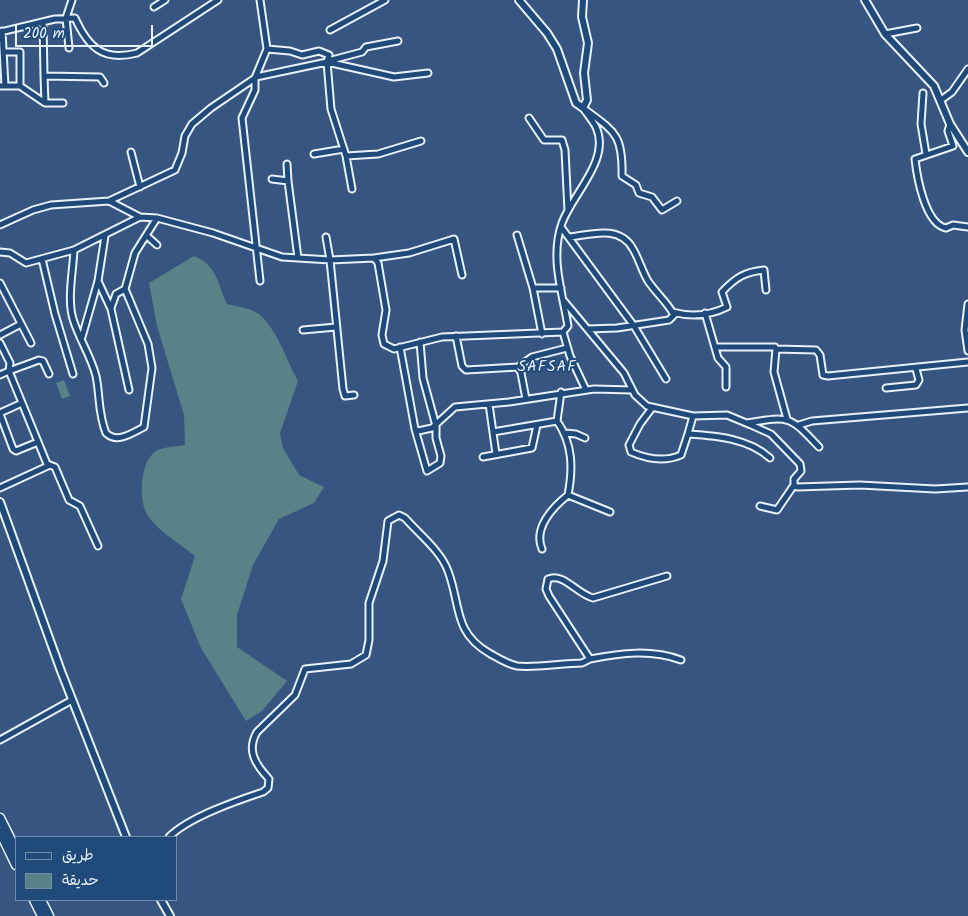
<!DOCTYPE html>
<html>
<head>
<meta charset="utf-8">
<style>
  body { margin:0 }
  #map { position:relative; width:968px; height:916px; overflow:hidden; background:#365681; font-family:Kalam,"Playpen Sans Arabic",sans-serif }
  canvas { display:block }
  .legend { position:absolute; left:15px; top:836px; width:162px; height:65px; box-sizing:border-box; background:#1f4a7a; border:1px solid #6f8dac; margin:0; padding:6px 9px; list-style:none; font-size:15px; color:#e8f1f8 }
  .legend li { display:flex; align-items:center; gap:10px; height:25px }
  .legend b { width:25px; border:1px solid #6f8dac }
  .scale { position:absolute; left:15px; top:25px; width:138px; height:22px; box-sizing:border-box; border:2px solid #e8f1f8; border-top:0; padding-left:6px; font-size:15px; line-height:18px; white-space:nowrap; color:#e8f1f8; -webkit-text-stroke:4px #1f4a7a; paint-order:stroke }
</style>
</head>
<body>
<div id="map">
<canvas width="968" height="916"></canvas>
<ul class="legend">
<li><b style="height:6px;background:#1f4a7a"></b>طريق</li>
<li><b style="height:14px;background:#588188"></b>حديقة</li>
</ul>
<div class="scale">200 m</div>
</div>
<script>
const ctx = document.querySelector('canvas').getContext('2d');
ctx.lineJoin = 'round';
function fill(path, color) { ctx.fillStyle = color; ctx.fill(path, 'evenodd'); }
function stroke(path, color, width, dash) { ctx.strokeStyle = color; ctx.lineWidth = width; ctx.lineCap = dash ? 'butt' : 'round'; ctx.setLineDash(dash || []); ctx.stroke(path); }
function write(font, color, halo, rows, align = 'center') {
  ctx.font = font + ' Kalam,sans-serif'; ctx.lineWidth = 4; ctx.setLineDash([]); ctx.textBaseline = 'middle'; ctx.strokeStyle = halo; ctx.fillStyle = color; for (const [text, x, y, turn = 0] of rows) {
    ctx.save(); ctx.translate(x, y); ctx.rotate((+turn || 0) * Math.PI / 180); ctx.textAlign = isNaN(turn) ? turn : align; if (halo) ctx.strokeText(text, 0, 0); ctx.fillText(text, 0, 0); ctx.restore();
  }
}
fill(new Path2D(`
  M194,256c24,10 23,27 33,48 11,3 26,4 34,12 18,17 25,44 37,65l-18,52 3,15 16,27 25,12 -10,16 -35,16 -26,46 -16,50v32l50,34 -25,30 -16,10 -45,-73 -20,-49 14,-43c-15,-12 -36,-24 -47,-40 -10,-15 -8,-54 7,-64 8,-6 21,-5 30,-7l-1,-30 -27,-89 -8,-43z
  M64,380l6,16 -8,3 -6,-16z`), '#588188');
const minor = new Path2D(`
  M260,0l7,49 -12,29v12l-13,28 18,163
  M154,7l11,-7
  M43,22l1,54 56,1 4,6
  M330,30l55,-30
  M2,31l3,55
  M0,32l55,-13 20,-1c13,29 28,44 62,35l81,-53
  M885,34l32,-6
  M69,48l-3,-30 6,-18
  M4,52h16v34
  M328,61l34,-9 4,-5 32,-6
  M327,62l4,47 15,47 6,33
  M327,62l67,15 34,-4
  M44,76l1,27
  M256,77l71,-15 2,-7 -10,-4 -17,4 -12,-4 -23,-2
  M0,86h20l25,17h18
  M923,93l-2,31 5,30
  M941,100l11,-8 16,-23
  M529,118l15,22h18l3,10 3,61
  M950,124l-2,7 5,15 -38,13c2,18 10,65 31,69l7,-3 15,2
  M131,152l9,35
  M314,154l30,-5
  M346,156l32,-2 43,-13
  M287,164l1,17
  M272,179l16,2 10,77
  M109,201l31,16
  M0,225l33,-15 18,-5 58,-4 66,-31 7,-17 3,-17 7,-12 19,-16 44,-30
  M561,227l73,99 32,53
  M517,235l16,53
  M147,236l10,9
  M326,237l4,23 13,129 2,7 9,-1
  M570,237c22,-3 50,-12 63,12 6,10 9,22 15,32 8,12 20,22 26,34l-5,5 -52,8 -29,1
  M74,250c-1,21 -7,49 -1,69 6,20 18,37 23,57 4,19 2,38 10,57 11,11 26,0 38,-6l8,-59 -4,-24 -23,-55 10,-36 22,-35
  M0,252l10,1 16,10 48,-13 66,-33 17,1 56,15 69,24 48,3 44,-2 4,5 8,47 -4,25 2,9 10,5 48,-12 121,-5 5,-6c-6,-35 -18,-69 -6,-103 11,-30 49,-63 34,-96 -4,-7 -9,-13 -13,-19 32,24 40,26 39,68l14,9 3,8 13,4 10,13 15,-9
  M374,258l35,-5 45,-14 8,36
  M42,259l13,55 18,60
  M98,281l13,28 18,81
  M0,283l31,60
  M564,301l60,72 11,22 12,11 46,10 34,-1 24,10 20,9 29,30 1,7 -7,8v6l3,2 63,-2 75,4 33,-2
  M968,304l-3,26 3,21
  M111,308l5,-14 9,-5
  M672,312c19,5 37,4 55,-5l-5,-15c14,-15 23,-20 42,-22l2,20
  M705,313l13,45 8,9v20
  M303,330l33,-3
  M563,332l7,24 16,34
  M542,334l-9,-46h28
  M0,335l21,-11
  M456,336l6,30 4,4 52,-3 3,6 5,26
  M82,337l16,-56 7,-45
  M0,343l10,20 -1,8 30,-11 4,1 6,13
  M400,347l15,82 3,2 14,-3 23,-21 54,-5 85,-13 38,1
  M716,347h59l1,2 40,1 4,5 3,20 5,1 140,-14
  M776,349l-2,23 13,47
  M518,367l14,-10 35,-9
  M0,375l9,-4 38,93 8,3 14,33 11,6 18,40
  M886,388l30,-3 3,-5 -3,-11
  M489,404l7,50
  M652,408l-12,16 -11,21 2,7c16,7 34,10 50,3l7,-21c29,2 60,4 82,24
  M0,413l22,-10
  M0,414l13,35 3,2 22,-9
  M747,423c42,-7 42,-8 72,24
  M799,425l13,-4 156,-13
  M415,429l12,42 13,-8 1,-7 -5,-18v-12l-13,-48 -3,-36
  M493,432l64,-11
  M565,433l11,1 9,4
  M688,434l5,-18
  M483,457l49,-9 5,-23
  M0,488l50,-23
  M568,495l42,17
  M760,506l17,4 17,-25
  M542,549c-9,-21 11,-42 26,-54 5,-26 5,-51 -11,-74l4,-29
  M590,659c31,-6 61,-10 91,1
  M0,740l72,-40
  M169,837c20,-20 67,-36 94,-45l5,-4 1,-9c-13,-14 -23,-28 -12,-47l38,-37 10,-26 46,-5 15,-9 3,-15v-37l14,-42 5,-40 11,-6 6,3c14,16 36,33 43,53 13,34 5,61 41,82 9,5 18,11 28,13 19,2 45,-3 65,-3l8,-4 -41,-63 -3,-7 2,-10c15,-7 29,15 45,19l74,-22`);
const major = new Path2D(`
  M519,0l28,33 10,16 19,54 7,5 4,-8 -3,-27 4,-30 -6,-26 1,-17
  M865,0l20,34 49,52 16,38 18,28
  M0,502l61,169 65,166
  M161,900l9,16`);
const highway = new Path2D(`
  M0,818l16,32
  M0,832l16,33
  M34,900l8,16
  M41,900l8,16`);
stroke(minor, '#e8f1f8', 9);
stroke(major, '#e8f1f8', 10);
stroke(highway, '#e8f1f8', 11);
stroke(minor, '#1f4a7a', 5);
stroke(major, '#1f4a7a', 6);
stroke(highway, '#1f4a7a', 8);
ctx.letterSpacing = '1px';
write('16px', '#e8f1f8', '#1f4a7a', [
  ["SAFSAF",547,368]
]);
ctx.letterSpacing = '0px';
</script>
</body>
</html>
